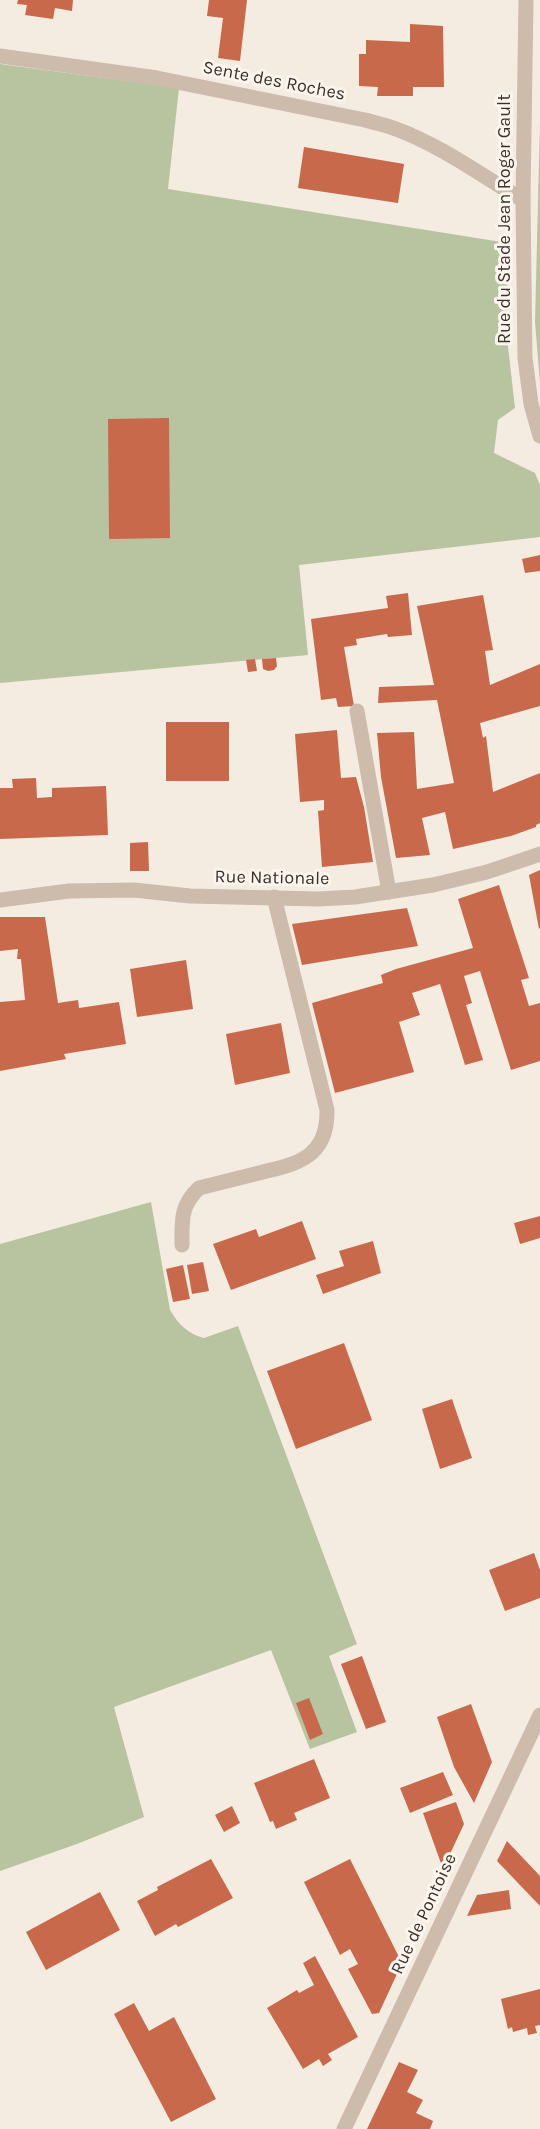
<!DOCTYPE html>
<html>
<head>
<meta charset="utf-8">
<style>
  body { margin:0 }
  canvas { display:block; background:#f4ebe1 }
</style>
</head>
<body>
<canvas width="540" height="2129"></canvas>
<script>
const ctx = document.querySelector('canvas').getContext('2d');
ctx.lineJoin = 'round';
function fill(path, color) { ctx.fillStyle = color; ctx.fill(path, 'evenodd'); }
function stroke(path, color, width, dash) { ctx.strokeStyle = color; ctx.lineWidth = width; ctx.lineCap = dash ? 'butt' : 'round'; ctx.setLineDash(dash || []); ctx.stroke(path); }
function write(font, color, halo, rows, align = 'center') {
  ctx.font = font + ' Karla,sans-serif'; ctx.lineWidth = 6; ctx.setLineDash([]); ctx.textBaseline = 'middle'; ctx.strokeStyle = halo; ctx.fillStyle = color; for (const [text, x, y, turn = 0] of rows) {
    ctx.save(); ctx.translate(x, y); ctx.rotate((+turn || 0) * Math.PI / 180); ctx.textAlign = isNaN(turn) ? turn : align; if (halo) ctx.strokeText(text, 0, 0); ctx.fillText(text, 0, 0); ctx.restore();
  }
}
fill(new Path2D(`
  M0,64l179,24 -11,101 340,54 -1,95 8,70 -17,12 -4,33 41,20 5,12v52l-241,28 9,90 -308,28z
  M540,122v261l-5,-61z
  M151,1202l19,108c8,14 18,24 34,28l34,-12 119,318 -28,12 28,76 -47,17 -39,-99 -157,57 30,110 -67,27 -77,27v-627z`), '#b8c4a0');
fill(new Path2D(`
  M18,0h55l-1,11 -17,-3 -2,11 -28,-4 2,-10 -10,-1z
  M209,0h38l-7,61 -22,-3 5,-40 -16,-2z
  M410,24l33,2 1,61h-31v9h-36l1,-9 -19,-1v-32h7v-14l44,2z
  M304,147l100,17 -6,39 -100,-15z
  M169,418l1,120 -61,1 -1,-120z
  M540,555v16l-15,2 -3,-14z
  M408,593l4,42 -24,2 -1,-3 -31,5 1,6 -13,2 10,59 -16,1 -2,-9 -15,2 -10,-81 77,-11 -2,-12z
  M483,595l10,55 -8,1 5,34 50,-21v42l-60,17 3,15 3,-2 7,56 47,-19v50l-4,2v2l-25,9 -58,13 -8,-37 -23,6 8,37 -34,3 -15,-81 -4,-44 37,-1 3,57 37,-6 -17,-83 -59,3 1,-16 55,-2 -17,-79z
  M276,658l1,8 -3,4 -6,1 -5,-2 -1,-10z
  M255,659l2,12 -9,1 -2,-12z
  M166,722h63v59h-63z
  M337,730l4,48 15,-1 8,30 9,55 -51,5 -4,-56 6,-1v-10l-24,2 -5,-68z
  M36,778l1,20 15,-1v-9l54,-2 2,49 -108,4v-51h13l-1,-9z
  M148,842l1,29h-19v-28z
  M540,870v58l-1,1 -10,-54z
  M499,885l30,93 -8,2 8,26 11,-3v58l-29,9 -31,-99 -16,5 8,27 -6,2 17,55 -18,5 -25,-81 -28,9 8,22 -21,7 15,50 -79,21 -23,-90 71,-20 -2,-8 15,-6 77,-21 -15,-49z
  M407,908l11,38 -116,19 -10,-41z
  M0,917h45l13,86 20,-3 1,8 40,-6 7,42 -62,10 2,5 -66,12v-69l25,-2 -4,-41h-4l1,-10 -18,2z
  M186,960l7,49 -56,8 -7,-48z
  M281,1023l9,50 -55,12 -9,-51z
  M540,1216v22l-20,6 -6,-21z
  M302,1221l14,38 -85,31 -18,-46 43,-15 3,8z
  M373,1241l8,32 -58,21 -7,-19 28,-9 -5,-15z
  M203,1262l6,29 -17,3 -5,-29z
  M183,1265l7,34 -17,3 -7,-33z
  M344,1343l28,77 -76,29 -29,-78z
  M452,1399l20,59 -32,11 -18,-60z
  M534,1553l6,17v28l-35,13 -16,-41z
  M362,1656l24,66 -20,7 -25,-65z
  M309,1698l14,36 -13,6 -14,-37z
  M471,1704l21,58 -18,41 -20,-36 -17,-50z
  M314,1759l16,39 -36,15 3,7 -21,9 -3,-8 -3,1 -16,-39z
  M443,1772l10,23 -43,18 -10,-25z
  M456,1802l8,22 -21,45 -20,-56z
  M232,1806l8,17 -16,9 -9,-17z
  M507,1841l33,35v30l-43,-45z
  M211,1859l22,39 -55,29 -2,-3 -21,12 -18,-35 21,-11 -1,-3z
  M350,1859l52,104 -23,50 -7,1 -24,-45 10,-5 -8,-15 -10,6 -36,-73z
  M509,1890l2,19 -44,7 10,-21z
  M100,1892l20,38 -74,40 -20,-38z
  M315,1956l43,81 -30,17 4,6 -9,6 -4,-7 -16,10 -36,-61 30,-18 2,3 15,-8 -11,-22z
  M540,1989v36l-5,1 2,7 -9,2 -1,-7 -14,4 -1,-5 -4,2 -7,-30z
  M134,2003l15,28 25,-14 42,82 -45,23 -57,-108z
  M399,2062l19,8 -11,22 16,8 -7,13 17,8 -3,8h-63z`), '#c8694b');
stroke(new Path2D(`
  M0,56l157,22 208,42c10,3 21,5 31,9 46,17 86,47 127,71
  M357,711l32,181
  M182,1245c0,-24 -2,-39 17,-57 20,-5 40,-10 60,-15 39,-9 69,-16 68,-63l-53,-213`), '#cdbbac', 15);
stroke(new Path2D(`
  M526,0l-3,200 2,158 6,46 9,32`), '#cdbbac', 15);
stroke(new Path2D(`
  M0,900l69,-9 65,-1 56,6 128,3 37,-2 78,-12 54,-13 53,-18
  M344,2129l196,-414`), '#cdbbac', 15);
write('18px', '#3b302b', '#fbf5ee', [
  ["Sente des Roches",274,81,11],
  ["Rue du Stade Jean Roger Gault",505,219,-90],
  ["Rue Nationale",272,878,1],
  ["Rue de Pontoise",424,1914,-65]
]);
</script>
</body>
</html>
